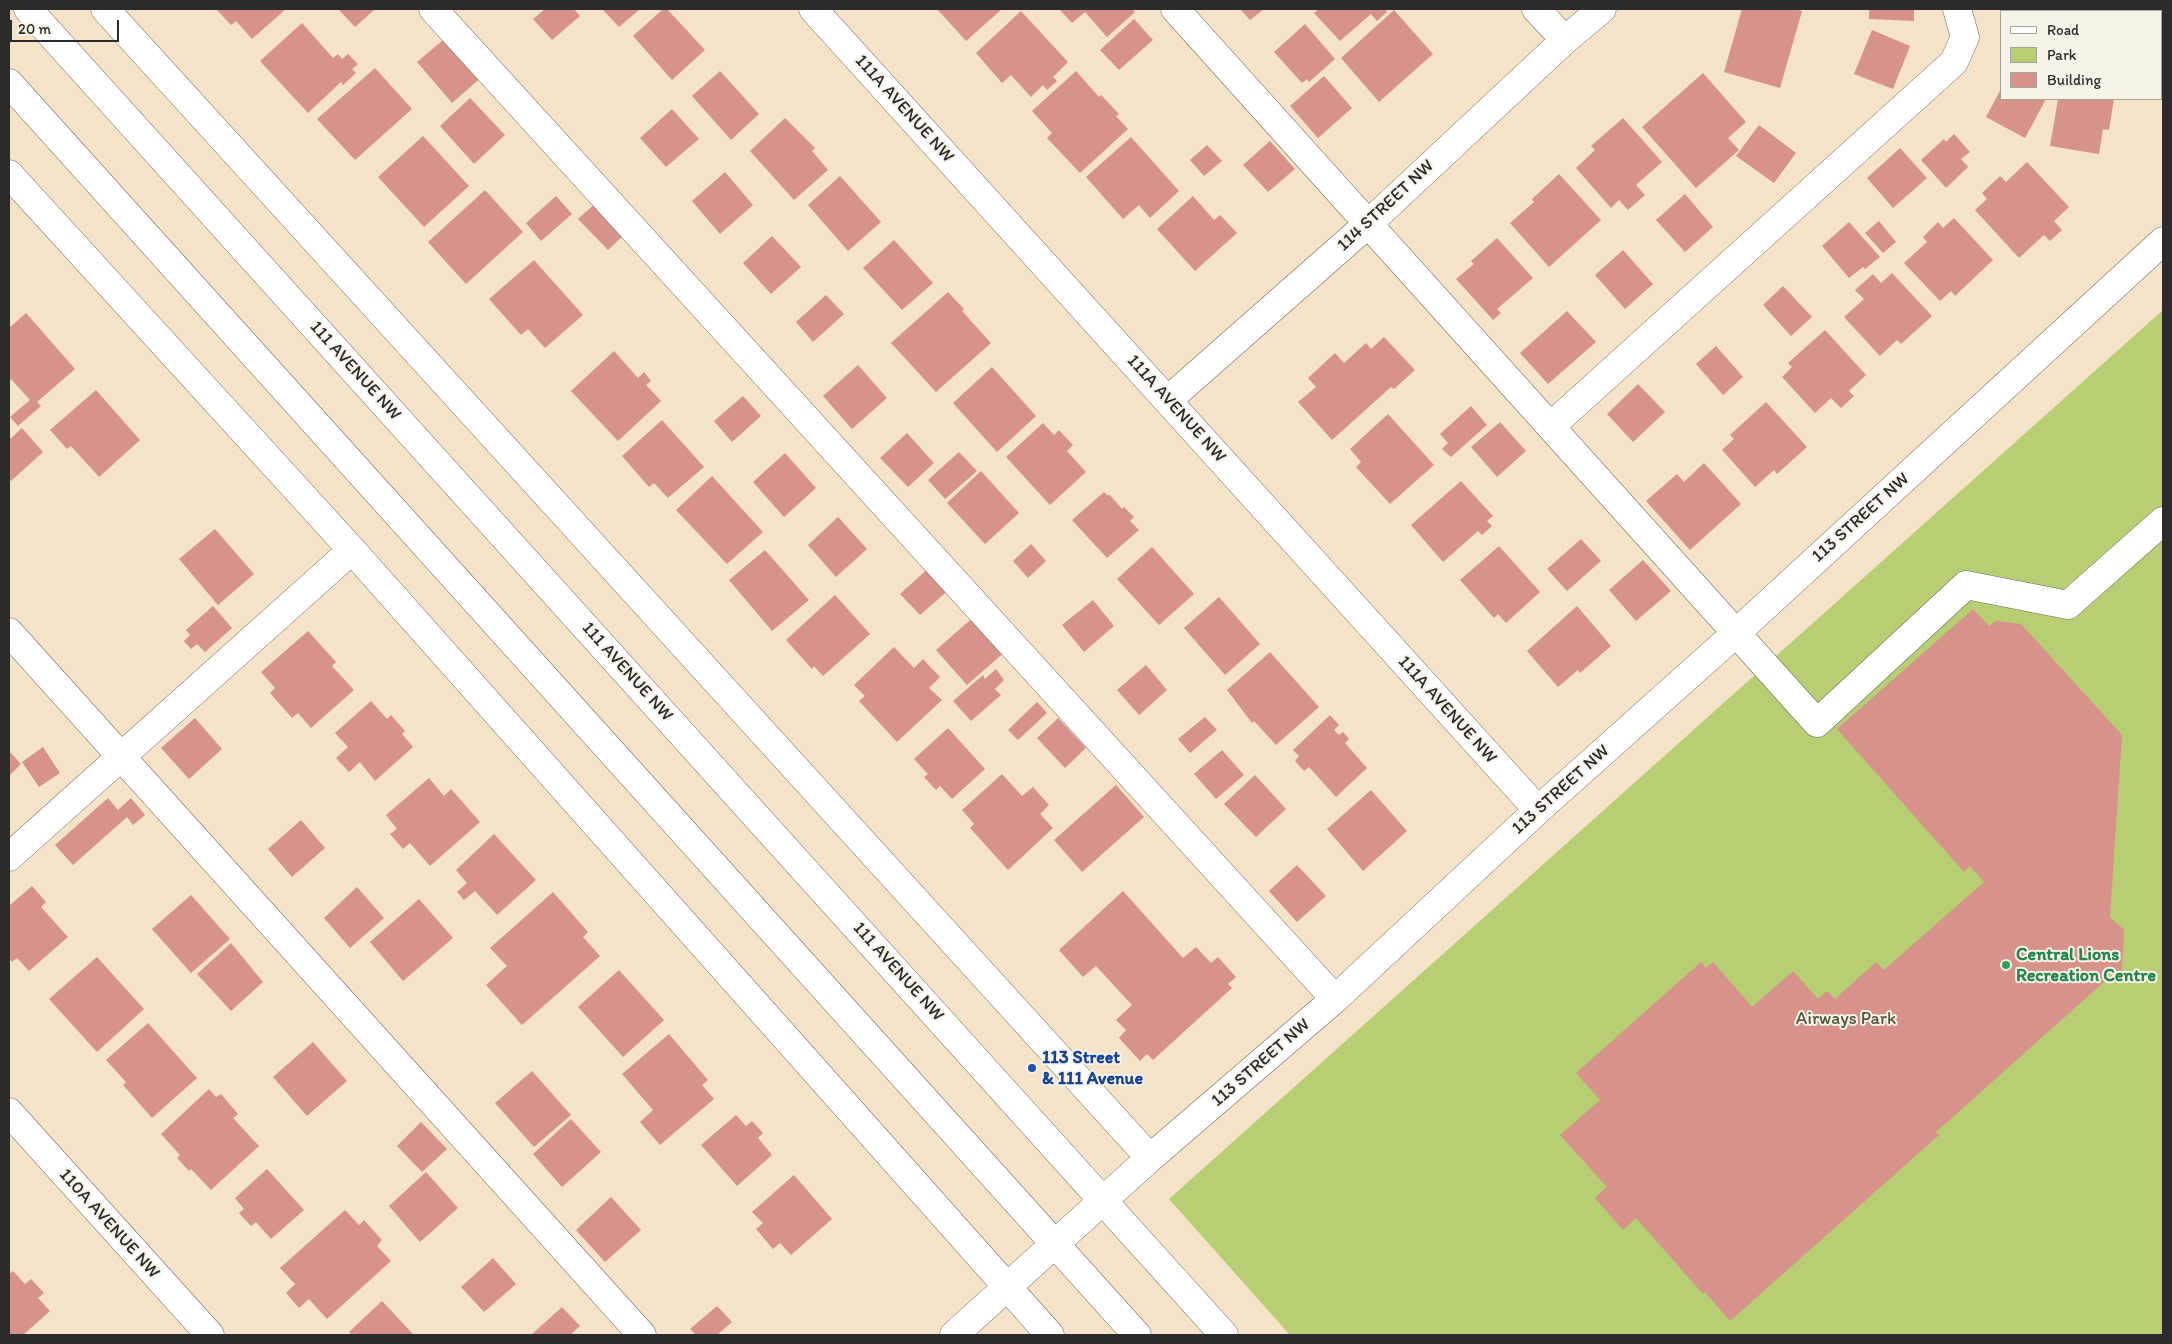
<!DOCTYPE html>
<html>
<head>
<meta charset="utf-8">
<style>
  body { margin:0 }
  #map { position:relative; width:2172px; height:1344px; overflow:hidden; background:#f4e2c9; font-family:Itim,sans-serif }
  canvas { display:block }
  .frame { position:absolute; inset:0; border:10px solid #2b2b2b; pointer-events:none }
  .legend { position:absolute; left:2000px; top:10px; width:162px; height:90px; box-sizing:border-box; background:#f7f3e8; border:1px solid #a5a39c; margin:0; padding:6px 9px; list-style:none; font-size:15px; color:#2b2b2b }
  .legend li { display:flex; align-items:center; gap:10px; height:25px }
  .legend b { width:25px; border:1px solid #a5a39c }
  .scale { position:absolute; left:10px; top:20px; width:109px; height:22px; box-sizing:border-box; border:2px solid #2b2b2b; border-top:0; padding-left:6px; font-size:15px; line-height:18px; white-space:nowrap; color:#2b2b2b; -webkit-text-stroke:4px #f7f3e8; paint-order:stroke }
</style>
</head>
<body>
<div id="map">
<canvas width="2172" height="1344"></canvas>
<div class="frame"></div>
<ul class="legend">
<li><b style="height:6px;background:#fff"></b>Road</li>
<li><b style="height:14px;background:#b7ce73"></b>Park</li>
<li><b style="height:14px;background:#d6928b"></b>Building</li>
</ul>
<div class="scale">20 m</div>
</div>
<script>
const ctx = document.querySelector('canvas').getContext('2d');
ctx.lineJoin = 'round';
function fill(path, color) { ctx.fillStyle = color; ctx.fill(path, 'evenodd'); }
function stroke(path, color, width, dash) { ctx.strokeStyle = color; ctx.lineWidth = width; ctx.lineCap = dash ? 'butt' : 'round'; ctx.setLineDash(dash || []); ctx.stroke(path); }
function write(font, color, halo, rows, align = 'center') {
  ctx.font = font + ' Itim,sans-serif'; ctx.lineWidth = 4; ctx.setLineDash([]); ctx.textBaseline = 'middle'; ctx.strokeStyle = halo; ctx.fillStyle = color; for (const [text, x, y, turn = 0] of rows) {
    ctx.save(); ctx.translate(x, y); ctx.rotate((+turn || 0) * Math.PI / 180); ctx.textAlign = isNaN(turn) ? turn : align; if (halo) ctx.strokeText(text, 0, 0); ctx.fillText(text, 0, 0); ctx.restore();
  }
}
fill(new Path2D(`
  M2163,310v1025h-873l-121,-136z`), '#b7ce73');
fill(new Path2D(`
  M216,9h70l-34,30 -16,-18 -5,4z
  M338,9h37l-20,18z
  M545,9h29l6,7 -28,24 -19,-21z
  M602,9h38l-21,18z
  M663,9h4l38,41 -33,30 -39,-44z
  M937,9h65l-36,32z
  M1059,9h73l3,3 -28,25 -22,-25 -13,11z
  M1240,9h24l-14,11z
  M1319,9h66l2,3 -10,9 -6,-7 -31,27 -26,-28z
  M1742,9h52l8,2 -22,77 -56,-16z
  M1869,9h45v12l-45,-2z
  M2071,9h54l-1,2h-54z
  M1394,10l39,44 -54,48 -38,-44z
  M1021,11l47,51 -15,15 4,4 -10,9 -4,-5 -12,12 -20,-22 -9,8 -26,-30z
  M1134,19l19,21 -34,30 -19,-20z
  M302,23l31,35 5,-4 4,5 6,-5 10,10 -6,5 4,4 -13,12 -2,-3 -33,31 -48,-52z
  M1305,24l30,35 -26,23 -2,-3 -5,4 -28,-31z
  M1872,30l38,16 -17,43 -39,-15z
  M449,35l35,40 -32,28 -35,-41z
  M375,68l37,41 -57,51 -38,-41z
  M720,71l39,43 -28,26 -39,-44z
  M1076,71l23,26 2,-2 18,19 -3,2 12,13 -48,44 -33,-35 5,-5 -20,-22z
  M1703,73l43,49 -18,16 11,12 -43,38 -54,-61z
  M1324,76l28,32 -34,30 -28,-32z
  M2001,89v10h45l-21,39 -39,-21z
  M470,98l35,37 -31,29 -34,-38z
  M2058,99h56l-5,31 -6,-1 -4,25 -49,-8z
  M672,109l27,30 -33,28 -26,-29z
  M785,118l30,30 -3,3 16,19 -34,30 -44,-49z
  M1623,118l39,44 -26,23 9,10 -17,15 -9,-10 -8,8 -35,-40 19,-18 -4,-4z
  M1759,125l37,28 -22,30 -38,-27z
  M1954,134l16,18 -9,7 7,8 -22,21 -25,-28 23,-21 2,3z
  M423,136l46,50 -45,41 -46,-50z
  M1131,137l48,54 -29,27 -11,-13 -16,14 -37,-42z
  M1270,141l25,28 -27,23 -25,-27z
  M1207,145l15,16 -18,15 -14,-16z
  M1900,148l27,30 -34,30 -26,-30z
  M2027,162l42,45 -15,14 8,9 -12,11 -6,-6 -25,23 -44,-48 12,-11 -5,-6 18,-17 6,6z
  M725,172l28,33 -33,29 -28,-33z
  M1559,174l42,46 -52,47 -39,-44 24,-21 -2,-3z
  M840,176l41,46 -33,29 -40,-46z
  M485,190l38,42 -57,52 -38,-42z
  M1685,194l28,33 -28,25 -29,-32z
  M556,196l16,18 -31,27 -15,-18z
  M1193,196l21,24 6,-5 17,18 -42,38 -38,-42z
  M598,201l29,31 -19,18 -30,-31z
  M1954,218l39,42 -38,36 -4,-5 -11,10 -36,-38 23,-21 -4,-5 15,-15 5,6z
  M1879,221l17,21 -13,11 -18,-20z
  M1849,222l31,35 -15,12 -2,-2 -14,11 -27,-32z
  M772,236l29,31 -30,27 -28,-31z
  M1497,238l36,40 -36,31 4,4 -8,7 -37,-41 18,-15 -3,-3z
  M894,240l39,43 -31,27 -39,-42z
  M1623,250l30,34 -28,25 -30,-34z
  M534,260l49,55 -38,33 -17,-19 -7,6 -32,-36z
  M1892,273l40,43 -31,28 -4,-4 -17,16 -36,-39 20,-18 -9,-9 18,-16 8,9z
  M1783,286l29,31 -21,19 -28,-31z
  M948,292l16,17 -2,2 29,32 -55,49 -45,-49z
  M826,295l18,19 -31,28 -17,-20z
  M1567,311l29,31 -48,42 -28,-31z
  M26,313l49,56 -38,33 4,4 -23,20 -8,-9 20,-17 -19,-21 -2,3v-54z
  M1825,330l41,45 -17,16 5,5 -13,12 -10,-10 -16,15 -33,-36 10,-10 -4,-4z
  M1384,337l31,33 -21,19 -3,-2 -59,53 -34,-38 18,-15 -8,-9 27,-25 9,10 22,-20 5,6z
  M1716,346l27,31 -20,18 -27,-31z
  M614,351l24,27 6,-6 7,9 -5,4 15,16 -43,40 -47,-50z
  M858,365l29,33 -35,31 -29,-33z
  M992,367l44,49 -39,36 -44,-49z
  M1638,384l27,28 -32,30 -26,-28z
  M96,390l44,50 -41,37 -28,-31 -4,3 -17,-19z
  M743,396l18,20 -29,26 -18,-21z
  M1766,402l41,45 -30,27 -3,-4 -19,17 -33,-37 12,-11 -4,-4z
  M1471,406l16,19 -36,32 -9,-8 6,-6 -8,-9z
  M1388,414l46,51 -44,39 -34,-37 5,-5 -11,-13z
  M662,420l42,47 -36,31 -14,-15 -5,4 -27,-31z
  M1500,422l26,29 -29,26 -26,-30z
  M1043,423l11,12 5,-5 14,15 -6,6 19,21 -36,33 -44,-48z
  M22,428l21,24 -32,29 -2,-2v-39z
  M907,433l27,30 -26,24 -28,-29z
  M959,452l18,19 -32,28 -17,-19z
  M785,453l31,35 -32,29 -31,-35z
  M1704,463l37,41 -51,46 -44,-49 31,-27 7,8z
  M981,471l38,42 -34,31 -38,-41z
  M712,476l51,56 -36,32 -51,-54z
  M1461,481l32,35 -6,5 5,5 -10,9 -4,-4 -35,31 -32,-37z
  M1104,492l4,4 1,-2 13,15 2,-2 10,10 -4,4 9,9 -32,28 -35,-38z
  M838,517l29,32 -31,28 -28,-32z
  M215,529l39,45 -36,31 -39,-46z
  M1581,539l20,22 -34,30 -20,-22z
  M1031,544l15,17 -18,17 -15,-17z
  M1499,546l41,46 -34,31 -8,-9 -4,4 -34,-38z
  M1152,547l42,47 -35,31 -42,-46z
  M765,550l44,50 -37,31 -43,-51z
  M1643,560l28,31 -35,30 -27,-31z
  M931,566l20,22 -31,27 -20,-21z
  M835,595l35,39 -47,42 -9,-10 -2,3 -26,-29z
  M1219,597l41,47 -35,31 -41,-47z
  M1093,600l21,26 -30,26 -22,-27z
  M213,606l19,22 -27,24 -8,-8 -6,5 -7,-8 6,-6 -4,-5z
  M1577,606l34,40 -31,27 -2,-3 -20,17 -31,-36z
  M1973,609l16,17 7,-5 25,3 101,111 -12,182 14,13 -2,41h-10l-8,8 1,2 -169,151 3,3 -209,186 -25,-29 -2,2 -67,-76 -13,12 -28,-32 12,-11 -47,-52 40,-35 -24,-27 125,-111 5,6 7,-6 39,45 41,-36 25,28 9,-8 8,8 41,-37 8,8 100,-88 -14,-16 -6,6 -127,-143z
  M977,614l31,35 -41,36 -31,-35z
  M308,631l28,31 -4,4 22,24 -43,38 -13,-15 -6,5 -22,-25 5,-5 -14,-16z
  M894,647l20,21 9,-9 17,18 -11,11 13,12 -45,42 -38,-41 6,-5 -11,-11z
  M1270,652l49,55 -43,38 -22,-24 -2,2 -25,-33z
  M1146,665l21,25 -28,25 -22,-25z
  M996,669l8,11 -9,9 6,6 -30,26 -18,-20 30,-26 2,4z
  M371,701l16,18 4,-4 14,16 -3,3 11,13 -38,34 -15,-19 -11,10 -13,-14 12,-11 -13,-14z
  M1037,702l10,11 -29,27 -10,-10z
  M1330,715l9,10 -5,5 5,5 4,-3 6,7 -4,4 22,25 -31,29 -27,-30 -5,4 -9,-10 4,-5 -6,-6z
  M1205,717l12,13 -27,23 -12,-14z
  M195,718l27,31 -33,30 -28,-31z
  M1058,718l28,30 -21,20 -28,-30z
  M948,728l37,41 -33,30 -12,-13 -4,4 -12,-13 4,-3 -14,-15z
  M43,747l17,26 -21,14 -17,-25z
  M1222,750l22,25 -28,24 -22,-25z
  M9,751l12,13 -12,12z
  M1002,774l20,22 11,-9 16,18 -9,9 13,14 -45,42 -38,-42 4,-4 -12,-14z
  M1255,775l31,34 -30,28 -32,-33z
  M429,778l15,18 7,-7 29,33 -50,44 -20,-23 -7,6 -13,-15 7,-5 -11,-14z
  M1116,785l28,32 -62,55 -28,-32z
  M1371,790l36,41 -44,40 -36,-42z
  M108,798l10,12 13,-12 14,17 -12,10 -6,-8 -54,48 -18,-20z
  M301,820l24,28 -33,29 -24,-28z
  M494,834l42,46 -39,35 -22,-24 -11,9 -7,-8 10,-9 -11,-13z
  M1297,865l29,31 -29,26 -28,-31z
  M32,886l14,16 -5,5 27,30 -39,34 -12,-13 -5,4 -3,-4v-52z
  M357,887l27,31 -34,30 -26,-30z
  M1123,891l60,67 13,-11 15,16 7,-6 18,20 -8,7 4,4 -79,72 -6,-6 -7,7 -21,-23 7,-8 -10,-10 16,-15 -36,-39 -13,11 -24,-27z
  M553,892l35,40 -5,5 17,19 -78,69 -36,-40 21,-19 -17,-18z
  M191,895l39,44 -39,34 -39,-44z
  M419,899l34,39 -50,43 -33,-39z
  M231,943l32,39 -32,29 -34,-37z
  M97,957l47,52 -47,43 -48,-53z
  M619,970l45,50 -41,37 -45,-50z
  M148,1023l49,55 -45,40 -29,-33 3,-3 -20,-22z
  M669,1034l39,46 -6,5 12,14 -54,46 -20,-23 13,-12 -31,-36z
  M313,1042l34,39 -40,35 -34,-39z
  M532,1071l39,44 -37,32 -39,-44z
  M209,1089l7,8 5,-3 17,20 -5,4 26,28 -48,44 -20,-21 -2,2 -12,-13 3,-3 -19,-21z
  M736,1115l10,11 6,-5 11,12 -5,5 14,17 -35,31 -36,-41z
  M571,1119l30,33 -39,35 -29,-33z
  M421,1122l26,27 -25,23 -25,-26z
  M267,1169l37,41 -33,29 -15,-17 -5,4 -12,-13 5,-4 -9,-11z
  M426,1172l32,36 -38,34 -31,-36z
  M794,1175l38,44 -41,36 -11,-12 -7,6 -17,-20 7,-6 -11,-11z
  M611,1197l30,33 -36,32 -29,-32z
  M345,1210l14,15 5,-5 18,20 -5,6 14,15 -64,58 -18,-20 -10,9 -13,-15 9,-9 -15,-16z
  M493,1258l23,26 -32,28 -23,-25z
  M13,1271l12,13 6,-5 13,14 -6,5 12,13 -27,24h-14v-61z
  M382,1301l32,34h-62l-3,-3z
  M717,1306l15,16 -15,13h-21l-6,-6z
  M562,1307l18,19 -10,9h-39z`), '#d6928b');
const minor = new Path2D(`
  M105,9l1045,1149
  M433,9l902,990
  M813,9l725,801
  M1175,9l642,714 149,-138 102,20 95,-84
  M1536,9l29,31
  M9,174l343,376 698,785
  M1168,400l201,-177 196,-183 37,-31
  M1551,426l403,-364 11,-25 -8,-28
  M9,632l633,703
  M9,857l343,-307
  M9,1112l201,223
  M954,1335l196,-177 185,-159 203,-189 197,-176 428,-393`);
const major = new Path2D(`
  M28,9l1196,1326
  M9,83l1128,1252`);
stroke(minor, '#716b62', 29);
stroke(major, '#716b62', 29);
stroke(minor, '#fff', 28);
stroke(major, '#fff', 28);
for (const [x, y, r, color] of [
  [2006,965,5,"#2e9e5b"],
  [1032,1068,5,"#1a4fb4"]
]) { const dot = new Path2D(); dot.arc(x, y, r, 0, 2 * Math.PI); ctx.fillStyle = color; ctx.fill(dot); stroke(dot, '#f7f3e8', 2); }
write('18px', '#2b2b2b', '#f7f3e8', [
  ["111A AVENUE NW",904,109,48],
  ["114 STREET NW",1386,206,-43],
  ["111 AVENUE NW",355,371,48],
  ["111A AVENUE NW",1176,409,48],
  ["113 STREET NW",1861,518,-42],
  ["111 AVENUE NW",627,672,48],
  ["111A AVENUE NW",1447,710,48],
  ["113 STREET NW",1561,790,-42],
  ["111 AVENUE NW",898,972,48],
  ["113 STREET NW",1261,1063,-41],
  ["110A AVENUE NW",109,1224,48]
]);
write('bold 18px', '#27864d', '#f7f3e8', [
  ["Central Lions",2016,955],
  ["Recreation Centre",2016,976]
], 'left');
write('18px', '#4e543d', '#f7f3e8', [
  ["Airways Park",1846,1019]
]);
write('bold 18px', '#164399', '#f7f3e8', [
  ["113 Street",1042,1058],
  ["& 111 Avenue",1042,1079]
], 'left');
</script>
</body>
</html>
